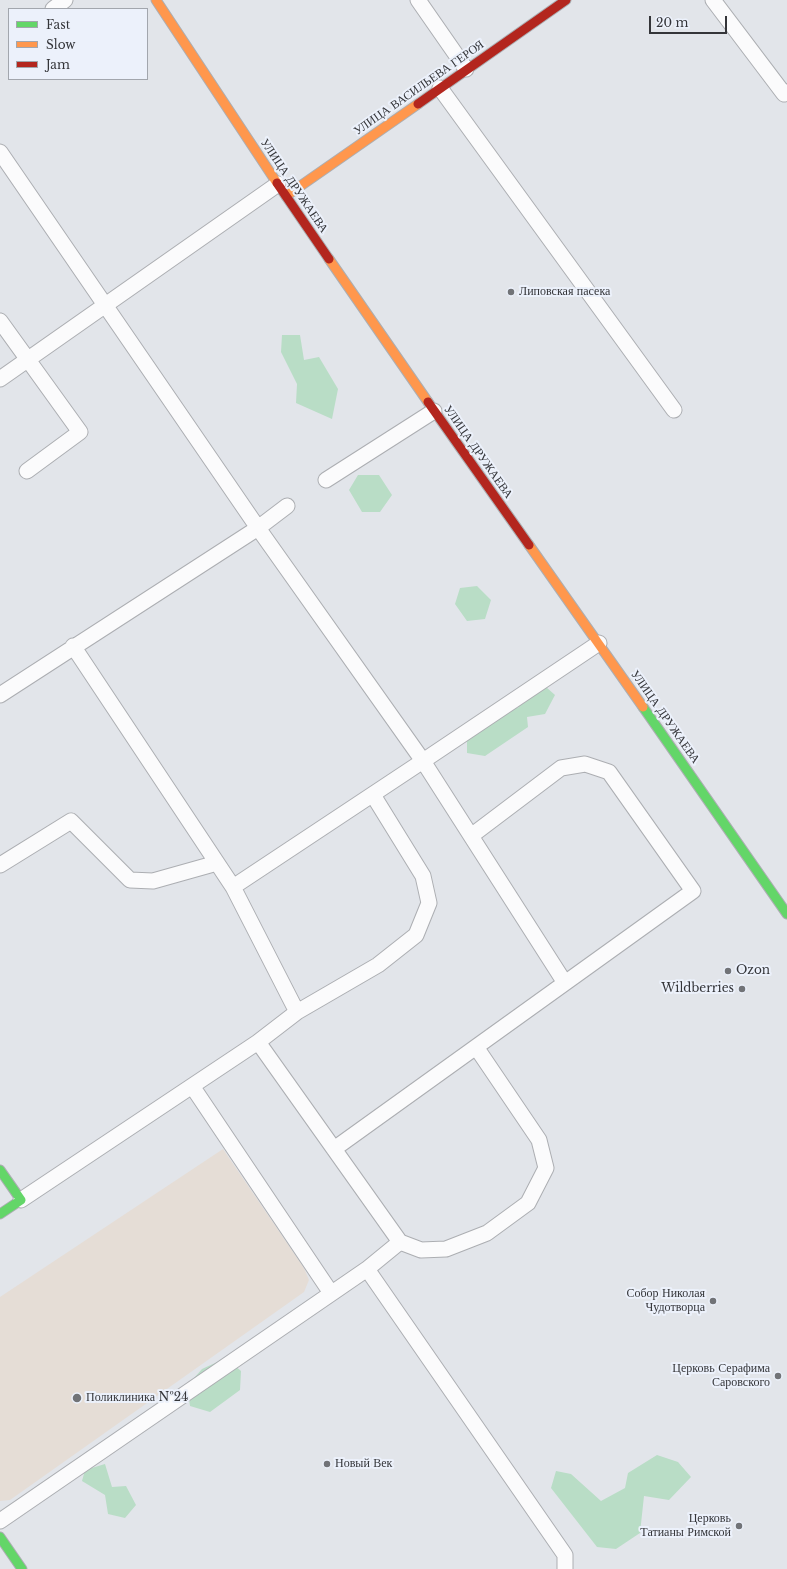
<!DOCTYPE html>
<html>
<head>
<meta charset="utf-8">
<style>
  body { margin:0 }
  #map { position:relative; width:787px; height:1569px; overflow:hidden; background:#e2e5ea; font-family:"Libre Baskerville",serif }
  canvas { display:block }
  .legend { position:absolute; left:8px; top:8px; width:140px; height:72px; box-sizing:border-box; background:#ecf1fb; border:1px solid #a2a6ad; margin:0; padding:5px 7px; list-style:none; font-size:12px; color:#343539 }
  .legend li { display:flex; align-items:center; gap:8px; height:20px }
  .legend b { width:20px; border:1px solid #a2a6ad }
  .scale { position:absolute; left:649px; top:16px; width:78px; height:18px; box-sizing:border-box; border:2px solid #343539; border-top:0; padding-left:5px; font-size:12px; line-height:14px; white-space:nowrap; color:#343539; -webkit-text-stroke:3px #ecf1fb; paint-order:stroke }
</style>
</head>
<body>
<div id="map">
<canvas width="787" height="1569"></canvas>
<ul class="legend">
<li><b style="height:5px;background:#63d668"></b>Fast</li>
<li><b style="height:5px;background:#ff974d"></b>Slow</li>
<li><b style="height:5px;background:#b3261e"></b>Jam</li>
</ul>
<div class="scale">20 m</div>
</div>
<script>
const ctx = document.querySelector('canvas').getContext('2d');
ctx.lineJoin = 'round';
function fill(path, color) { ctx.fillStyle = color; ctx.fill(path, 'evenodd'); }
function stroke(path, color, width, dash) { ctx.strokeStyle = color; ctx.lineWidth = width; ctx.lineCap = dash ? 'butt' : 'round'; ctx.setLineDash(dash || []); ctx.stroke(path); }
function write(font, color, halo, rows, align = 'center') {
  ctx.font = font + ' "Libre Baskerville",serif'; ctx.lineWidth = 4; ctx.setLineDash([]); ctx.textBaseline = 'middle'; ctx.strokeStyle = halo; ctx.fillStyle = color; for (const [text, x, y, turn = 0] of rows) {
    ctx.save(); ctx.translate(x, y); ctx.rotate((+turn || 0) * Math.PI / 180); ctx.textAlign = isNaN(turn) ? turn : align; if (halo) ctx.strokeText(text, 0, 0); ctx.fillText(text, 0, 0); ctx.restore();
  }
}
fill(new Path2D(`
  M223,1149l81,119 5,12 -5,12 -294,208 -10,1v-204z`), '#e5ddd6');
fill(new Path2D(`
  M282,335h18l4,25 15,-3 19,32 -6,30 -36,-16 1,-19 -16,-32z
  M358,475h21l13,20 -12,17h-18l-13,-22z
  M477,586l14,14 -6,19 -18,2 -12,-17 5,-16z
  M546,687l9,8 -10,19 -18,3 1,10 -43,29 -18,-3v-15l28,-30h23l7,-19z
  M226,1358l15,13 -1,19 -30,22 -20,-6 -3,-20 15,-17z
  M657,1455l21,7 13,15 -22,23 -25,-4 -4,37 -24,16 -19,-2 -46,-59 5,-17 15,3 30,27 24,-13 3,-15z
  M105,1464l7,23 14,-1 10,19 -11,13 -17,-4 -3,-19 -23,-14 3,-11z`), '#b9ddc6');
const lane = new Path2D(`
  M418,0l48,69
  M713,0l71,94 3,-2
  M53,9l12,-9
  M440,88l234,322
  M0,152l258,376 165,233 142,222 -231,166
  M0,321l80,111 -53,39
  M0,379l278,-195
  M326,480l108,-69
  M73,646l160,241 64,125 -39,30 142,200 -33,27 198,286v14
  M0,695l258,-167 29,-22
  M471,836l90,-68 24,-4 24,8 84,119 -128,92
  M0,865l71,-44 59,59 23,1 64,-18
  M233,887l190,-126 176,-118
  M297,1012l81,-47 38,-30 13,-32 -6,-27 -50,-81
  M192,1086l139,207
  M21,1200l237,-158
  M400,1242l21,8 25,-1 41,-16 41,-30 18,-35 -7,-28 -63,-93
  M0,1521l367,-252`);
const fast = new Path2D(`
  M643,707l144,207
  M0,1170l21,30 -21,14
  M0,1537l22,32`);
const slow = new Path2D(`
  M156,0l121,183
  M286,196l132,-92
  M329,259l99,143
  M529,545l114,162`);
const jam = new Path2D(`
  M418,104l148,-104
  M277,183l52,76
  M428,402l101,143`);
stroke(lane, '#acaeb2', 17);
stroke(fast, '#acaeb2', 11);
stroke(slow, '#acaeb2', 11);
stroke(jam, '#acaeb2', 11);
stroke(lane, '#fbfbfc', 15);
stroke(fast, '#63d668', 9);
stroke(slow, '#ff974d', 9);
stroke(jam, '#b3261e', 9);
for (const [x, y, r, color] of [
  [511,292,4,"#717377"],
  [728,971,4,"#717377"],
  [742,989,4,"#717377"],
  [713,1301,4,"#717377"],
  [778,1376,4,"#717377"],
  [77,1398,5,"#717377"],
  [327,1464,4,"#717377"],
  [739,1526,4,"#717377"]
]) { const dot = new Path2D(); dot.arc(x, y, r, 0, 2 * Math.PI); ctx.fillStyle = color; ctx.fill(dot); stroke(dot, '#ecf1fb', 1.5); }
write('12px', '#343539', '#ecf1fb', [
  ["УЛИЦА ВАСИЛЬЕВА ГЕРОЯ",419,88,-35],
  ["УЛИЦА ДРУЖАЕВА",294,186,56],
  ["УЛИЦА ДРУЖАЕВА",478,452,55],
  ["УЛИЦА ДРУЖАЕВА",665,717,55]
]);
write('12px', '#343539', '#ecf1fb', [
  ["Липовская пасека",519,292],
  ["Ozon",736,971],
  ["Wildberries",734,989,"right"],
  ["Собор Николая",705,1294,"right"],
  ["Чудотворца",705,1308,"right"],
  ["Церковь Серафима",770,1369,"right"],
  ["Саровского",770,1383,"right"],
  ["Поликлиника №24",86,1398],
  ["Новый Век",335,1464],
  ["Церковь",731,1519,"right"],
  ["Татианы Римской",731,1533,"right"]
], 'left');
</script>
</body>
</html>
